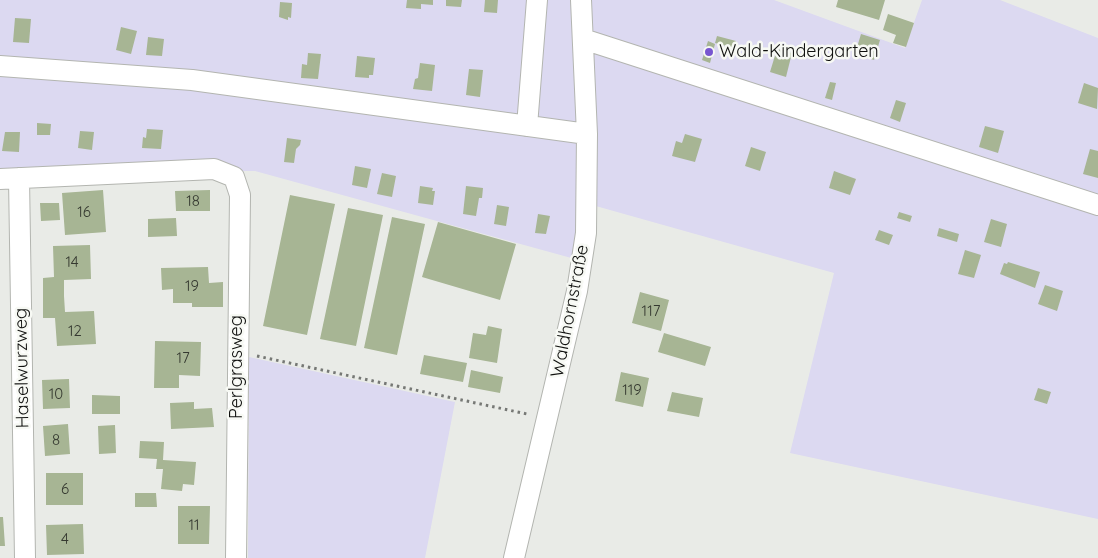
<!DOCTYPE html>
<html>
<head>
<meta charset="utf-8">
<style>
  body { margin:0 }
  canvas { display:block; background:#e9ebe7 }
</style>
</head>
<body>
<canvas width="1098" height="558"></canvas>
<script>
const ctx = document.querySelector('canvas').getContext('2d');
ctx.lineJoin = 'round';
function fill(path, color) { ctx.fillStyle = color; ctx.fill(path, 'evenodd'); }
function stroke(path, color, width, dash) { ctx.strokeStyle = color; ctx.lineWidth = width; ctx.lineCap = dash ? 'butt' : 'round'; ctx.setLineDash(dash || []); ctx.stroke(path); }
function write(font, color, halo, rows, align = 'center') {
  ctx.font = font + ' Quicksand,sans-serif'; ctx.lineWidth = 5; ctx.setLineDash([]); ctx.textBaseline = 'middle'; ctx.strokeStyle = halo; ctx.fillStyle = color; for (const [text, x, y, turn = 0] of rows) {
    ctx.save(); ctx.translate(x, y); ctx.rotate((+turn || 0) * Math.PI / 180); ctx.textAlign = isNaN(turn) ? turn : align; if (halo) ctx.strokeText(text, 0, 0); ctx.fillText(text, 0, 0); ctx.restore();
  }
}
fill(new Path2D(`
  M0,0h774l131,48 17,-48h78l98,38v481l-308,-66 44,-180 -256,-72 -3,58 -320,-88h-255z
  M249,357l206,45 -30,156h-177z`), '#dcd9f1');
fill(new Path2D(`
  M407,0h26v5l-12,-1v5l-15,-1z
  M446,0h16l-1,7 -15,-1z
  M485,0h13l-1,13 -13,-1z
  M838,0h47l-6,20 -43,-13z
  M280,2l12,1 -1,15 -3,-1v3l-9,-3z
  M888,14l26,9 -8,24 -13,-4 3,-8 -13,-5z
  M15,18l16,1 -2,24 -16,-1z
  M121,27l16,4 -6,23 -15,-4z
  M861,34l19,6 -6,20 -19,-6z
  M717,36l19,5 -2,7 -19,-5z
  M148,37l16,2 -2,17 -16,-1z
  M708,41l7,3 -5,19 -8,-3z
  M777,49l15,4 -6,24 -16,-5z
  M308,53l13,1 -3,25 -17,-1 1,-14 5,1z
  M357,56l18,2 -2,17h-4v3l-14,-1z
  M420,63l15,2 -3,26 -19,-2 2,-10 3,-1z
  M469,69l14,1 -3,27 -14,-2z
  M830,82l6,1 -4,17 -7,-2z
  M1084,83l14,5 -1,21 -19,-6z
  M896,100l10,3 -6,19 -10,-4z
  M37,123l14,1 -1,11h-13z
  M985,126l19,5 -6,22 -19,-6z
  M147,129l16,1 -2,19 -19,-1 1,-11 3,1z
  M80,131l14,1 -2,18 -14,-2z
  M5,132h15l-1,20 -17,-1z
  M685,134l17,5 -7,23 -23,-6 4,-15 6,2z
  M287,138l14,2 -1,5 -4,4 -2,14 -10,-1z
  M751,147l15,5 -6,19 -15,-5z
  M1090,149l8,2v27l-15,-4z
  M355,166l16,3 -4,19 -15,-3z
  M834,171l22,8 -6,16 -21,-7z
  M382,173l14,3 -4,21 -15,-3z
  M420,186l13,2 -1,3h3l-2,14 -15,-2z
  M466,186l17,2 -1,10h-3l-3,18 -13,-2z
  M103,190l3,42 -41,3 -3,-42z
  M210,190v21h-34l-1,-20z
  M290,195l45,9 -28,131 -44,-9z
  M40,203h19l1,17 -19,1z
  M497,205l12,2 -3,19 -12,-2z
  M348,208l35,7 -27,131 -36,-7z
  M899,212l13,4 -2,6 -13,-4z
  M538,214l12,2 -4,18 -11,-1z
  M392,217l33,7 -28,131 -33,-7z
  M176,218l1,18 -29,1v-18z
  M991,219l16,5 -6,23 -17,-5z
  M438,222l78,22 -16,56 -78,-23z
  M939,228l20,6 -2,8 -20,-6z
  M879,230l14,5 -4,10 -14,-5z
  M90,245l1,34 -27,1v16l1,16 29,-1 2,33 -39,2 -2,-28h-12v-40l11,-1 -1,-31z
  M965,250l16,5 -7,23 -16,-4z
  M1008,262l32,10 -5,16 -35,-14 4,-11 3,1z
  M208,267l1,16 14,-1v25h-31v-4h-19v-14l-11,1 -1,-22z
  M1045,285l18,6 -6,20 -19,-7z
  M640,292l29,8 -8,31 -29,-8z
  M488,326l14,3 -5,34 -28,-5 4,-25 13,2z
  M664,333l47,14 -6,19 -47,-14z
  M155,341l46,1 -1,34 -21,-1v13h-25z
  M424,355l43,8 -4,19 -43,-8z
  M471,370l32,7 -3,16 -32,-6z
  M621,372l28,6 -6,29 -28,-6z
  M69,379l1,29 -27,1 -1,-29z
  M1038,388l13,4 -4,12 -13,-4z
  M672,392l31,6 -4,19 -32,-6z
  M92,395l28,1v18h-28z
  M194,402v7l18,-1 2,19 -43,2 -1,-26z
  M68,424l2,30 -25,2 -2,-30z
  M115,425l1,28 -17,1 -1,-28z
  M140,441l24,1 -1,18 33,2 -2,23 -11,-1 -1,7 -21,-2 2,-20h-7l1,-10 -18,-1z
  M46,473h37v32h-37z
  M135,493h21l1,14h-22z
  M178,506h32l-1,38h-31z
  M0,517h3l2,29h-5z
  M83,524l1,30 -37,1 -1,-30z`), '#a7b594');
const minor = new Path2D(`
  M583,39l515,166
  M0,66l192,14 395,54
  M527,126l10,-126
  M19,178l6,380
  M0,179l214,-10 20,8 6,18 -4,363
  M514,558l63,-267 9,-58 1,-99 -6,-134`);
stroke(minor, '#b3b5b0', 22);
stroke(new Path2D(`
  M257,356l270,58`), '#767875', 3, [2.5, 4]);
stroke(minor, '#fff', 20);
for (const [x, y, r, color] of [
  [709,52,5,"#7856d0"]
]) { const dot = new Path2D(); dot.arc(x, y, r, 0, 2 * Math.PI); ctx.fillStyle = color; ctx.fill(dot); stroke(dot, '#f7f9f4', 2); }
write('15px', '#353930', null, [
  ["18",193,201],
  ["16",84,212],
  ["14",72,262],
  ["19",192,286],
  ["117",651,311],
  ["12",75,331],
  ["17",183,358],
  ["119",632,390],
  ["10",56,394],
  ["8",56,440],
  ["6",65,489],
  ["11",194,525],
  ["4",65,539]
]);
write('18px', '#0f100e', '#f7f9f4', [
  ["Wald-Kindergarten",719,52]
], 'left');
write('18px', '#0f100e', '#f7f9f4', [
  ["Waldhornstraße",570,311,-79],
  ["Perlgrasweg",237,367,-90],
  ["Haselwurzweg",22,368,-91]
]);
</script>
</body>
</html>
